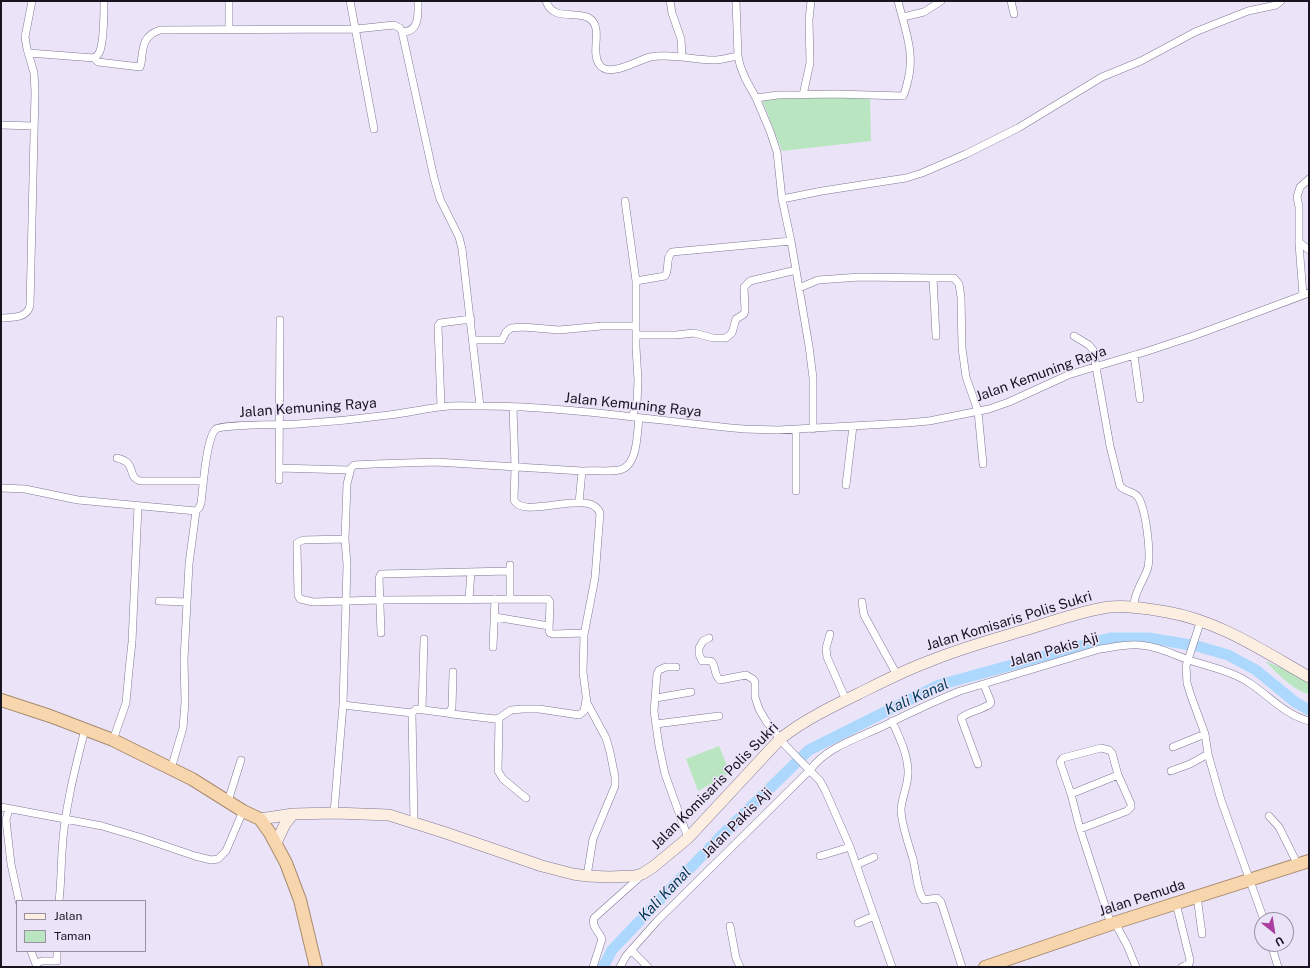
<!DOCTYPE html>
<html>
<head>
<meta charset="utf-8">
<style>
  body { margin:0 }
  #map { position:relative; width:1310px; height:968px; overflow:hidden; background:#ebe4f9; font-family:"Public Sans",sans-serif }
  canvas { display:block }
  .frame { position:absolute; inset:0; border:2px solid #181420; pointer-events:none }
  .legend { position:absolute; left:16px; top:900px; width:130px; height:52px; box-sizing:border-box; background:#ebe4f9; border:1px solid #9791a2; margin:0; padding:5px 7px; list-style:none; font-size:12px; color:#181420 }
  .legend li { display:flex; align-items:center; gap:8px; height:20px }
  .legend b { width:20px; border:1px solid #9791a2 }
  .north { position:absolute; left:1254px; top:912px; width:40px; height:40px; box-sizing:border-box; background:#ebe4f9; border:1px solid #9791a2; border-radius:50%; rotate:150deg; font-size:11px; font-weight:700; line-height:16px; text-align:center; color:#181420 }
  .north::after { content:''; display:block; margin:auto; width:14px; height:18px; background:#aa3fa0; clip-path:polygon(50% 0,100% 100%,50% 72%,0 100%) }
</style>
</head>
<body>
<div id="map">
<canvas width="1310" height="968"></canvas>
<div class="frame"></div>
<ul class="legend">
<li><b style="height:5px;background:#fcefe1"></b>Jalan</li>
<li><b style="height:11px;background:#b9e6c1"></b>Taman</li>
</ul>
<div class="north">U</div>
</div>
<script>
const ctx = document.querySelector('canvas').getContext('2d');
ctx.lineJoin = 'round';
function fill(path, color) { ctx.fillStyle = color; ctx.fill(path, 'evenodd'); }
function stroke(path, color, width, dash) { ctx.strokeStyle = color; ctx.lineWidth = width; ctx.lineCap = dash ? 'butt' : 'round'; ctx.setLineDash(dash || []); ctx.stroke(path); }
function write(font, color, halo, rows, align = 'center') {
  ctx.font = font + ' "Public Sans",sans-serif'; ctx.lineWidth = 3; ctx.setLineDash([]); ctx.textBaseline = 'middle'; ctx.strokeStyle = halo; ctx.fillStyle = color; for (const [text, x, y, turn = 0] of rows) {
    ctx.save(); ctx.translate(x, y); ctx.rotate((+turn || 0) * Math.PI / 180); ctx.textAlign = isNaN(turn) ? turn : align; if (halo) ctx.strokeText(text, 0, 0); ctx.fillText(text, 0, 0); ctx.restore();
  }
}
fill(new Path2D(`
  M870,95l1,46 -89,10 -21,-54z
  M1265,661l23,10 21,13v10c-15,-3 -33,-22 -44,-33z
  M719,746l11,27 -32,18 -12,-32z`), '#b9e6c1');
stroke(new Path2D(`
  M603,967l9,-17 106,-111 91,-89 130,-65 171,-47h39l48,8 31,9 28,15 39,32 14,8`), '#abd8fc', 11);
const minor = new Path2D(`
  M229,1v29
  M350,1l24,128
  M546,1c7,21 30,9 43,17 15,9 1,33 10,46 9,15 39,-4 51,-7 22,-4 42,3 64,3 8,0 16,-3 24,-4
  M670,1l2,12 9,26 1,17
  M736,1l2,55 2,9 5,13 11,20 14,33 7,21 5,47 9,42 18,105 4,32v51
  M1011,1l3,13
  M903,17l21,-5 17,-11
  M402,32c18,0 16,-18 16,-31
  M29,53l65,5c3,-2 5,-4 6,-7 4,-12 4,-37 4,-50
  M94,58l4,4 42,5 1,-3c2,-16 1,-28 19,-34l196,-1 38,-4 6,3 2,4 32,146 6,21 19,38 3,12 18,157
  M803,95l7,-32 -1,-43 2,-19
  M756,98l22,-3 57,-1 68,2c2,-3 3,-8 4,-12 9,-30 -2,-54 -9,-83
  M1,125l33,1
  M782,199l40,-8 84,-13 16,-5 44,-19 52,-26 84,-51 39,-16 54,-29 53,-21 28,-6 5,-4
  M625,201l11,80v66l2,33 -1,23 -5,14
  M1299,242l10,8
  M636,281l29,-5c5,-7 0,-18 7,-24l119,-11
  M799,288l19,-8 42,-3 73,1
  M1303,295l-4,-51v-37l-2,-10 3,-10 9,-8
  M1,318c11,-1 25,1 29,-12l5,-214 -1,-19 -7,-24 -2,-12 7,-36
  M636,335h40l18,-2 19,5h13l6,-5 4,-14 8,-5 1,-3 -1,-24 6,-6 46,-11
  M936,336l-3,-58h21l5,6 2,13 1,51 4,29 12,34 5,53
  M1074,336l15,9 4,5 17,96 10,40c5,6 14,5 18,11 8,12 13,56 10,70 -2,8 -7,15 -10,23 -3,6 -4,12 -5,18
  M473,340h29l4,-8 5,-4 12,-1 36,3 43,-4h34
  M1134,355l6,44
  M441,407l-3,-81 2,-3 31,-4
  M513,407l2,60 -1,33c9,21 76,-13 86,13l-5,65 -11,57 -1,37 4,31 19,35 4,14 5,25v9l-22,53 -6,37
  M796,430v61
  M117,458c21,5 9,18 23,23h63
  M279,468l70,2
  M279,480l1,-160
  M846,485l7,-59
  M1,488l24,1 53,11 118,11 3,-3 2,-5c2,-14 5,-66 15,-74 8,-5 69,-4 82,-5 31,-2 61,-5 91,-9 17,-2 34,-6 51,-8 13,-2 27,-1 40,-1 88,0 177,15 264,23l34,1 128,-7 23,-2 60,-12 20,-7 59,-27 80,-24 45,-15 57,-21 59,-22
  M579,503l3,-32c12,-1 26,1 37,-1 19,-3 18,-37 20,-52
  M345,539l-42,1 -6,3v3l1,49 2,4 13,3 67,-2 168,-1 2,3 -1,29 1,2 3,1 31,-1
  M469,599l2,-27
  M510,599v-34
  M159,601l28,1
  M862,602l2,13 33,60
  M495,617l54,9
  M1201,620l-15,46 1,17 4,13 14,38 3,20 13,46 43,120
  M381,633l-2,-55 2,-4 129,-3
  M830,634l-4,14 1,9 19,43
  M709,638l-6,3 -4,7v6l3,7c3,0 8,-1 10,1 4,5 2,14 8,18l26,-5 7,4 2,3v15l4,12 7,12 19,24 35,36 5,9 25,57 42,120
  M493,647l2,-48
  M676,667h-10l-7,3 -2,4 -3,37 5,35 6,28 23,64
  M656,698l35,-6
  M343,705l69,8
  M422,709l2,-70
  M447,713l5,1 43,5 4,-1 12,-8 12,-1h16l40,6 5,-4 2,-11
  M499,718l-1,53 5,8 23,19
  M892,721c7,16 15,31 16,49 1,14 -6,26 -7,39 0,15 8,36 12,50 3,11 4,33 11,41l13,-2 4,4 21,65
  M656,724l63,-8
  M113,740l13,-37 3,-33 3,-28 6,-136
  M1173,747l32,-13
  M978,764l-17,-46c6,-6 21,-8 29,-14l1,-2 -7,-17
  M171,769l12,-41 2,-26 -1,-42 5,-96 7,-53
  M1171,771l19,-7 18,-10
  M1071,794l47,-19
  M228,801l13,-41
  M1,807l101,19 37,11 56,19 16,4 7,-1 8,-8 17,-40
  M9,809l-3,11 5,44 8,37
  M334,813l9,-108 4,-140 -2,-26 2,-55 4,-16 3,-3 20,-1 62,-2 146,9
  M1269,816l10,11 19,38
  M414,823l-2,-110 4,-4 31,4 2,-1 3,-4 1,-36
  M1080,829l47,-18 4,-4v-3l-13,-29 -6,-22 -3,-3 -8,-2 -38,10 -3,4 11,32 9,35 31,95
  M820,856l30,-9
  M856,865l18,-8
  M1197,896l5,38
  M59,901c2,-16 2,-33 3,-49 2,-41 13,-83 23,-123
  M1176,903l14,57 -1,4 -7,3
  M858,923l16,-7
  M1115,923l12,22 9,22
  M730,926l6,32 4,9
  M1271,944l7,23
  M631,950l17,17
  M31,951l6,16
  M36,963l6,-2h15v-10
  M593,967l9,-28c-3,-7 -11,-13 -8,-21l47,-42
  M620,967l6,-11 31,-35 153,-151c16,-22 45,-31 69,-42 27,-13 53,-26 81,-37l140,-42c14,-2 26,-5 39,-4 18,1 33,9 50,15 21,7 43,11 62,24 19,13 35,31 58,37`);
const secondary = new Path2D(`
  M260,819l33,-5 41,-1 55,2 54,17 99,34 31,8 14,2 22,1 25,-1 8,-2 11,-7 35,-29 92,-99c24,-19 51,-32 78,-45 24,-12 47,-24 72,-33 31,-13 65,-22 98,-32 26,-8 54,-18 81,-22 19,-2 40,2 58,5 52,9 96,39 142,65
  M276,843l9,-19 8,-10`);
const trunk = new Path2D(`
  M1,700l49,16 63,24 79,39 51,32 17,8 10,14 16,30 14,37 16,67
  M985,967l126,-43 198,-63`);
stroke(minor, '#817695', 8);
stroke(secondary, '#817695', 12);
stroke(trunk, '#a88b6f', 14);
stroke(minor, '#fff', 7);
stroke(secondary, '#fcefe1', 11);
stroke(trunk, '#f7d6ae', 12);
write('14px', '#181420', '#ebe4f9', [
  ["Jalan Kemuning Raya",1041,374,-20],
  ["Jalan Kemuning Raya",633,405,6],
  ["Jalan Kemuning Raya",308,408,-4],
  ["Jalan Komisaris Polis Sukri",1009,621,-17],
  ["Jalan Pakis Aji",1054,650,-16],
  ["Jalan Komisaris Polis Sukri",715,786,-45],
  ["Jalan Pakis Aji",737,823,-45],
  ["Jalan Pemuda",1142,898,-18]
]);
write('italic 15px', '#013a5b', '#ebe4f9', [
  ["Kali Kanal",917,697,-24],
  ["Kali Kanal",665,894,-46]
]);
</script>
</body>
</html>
